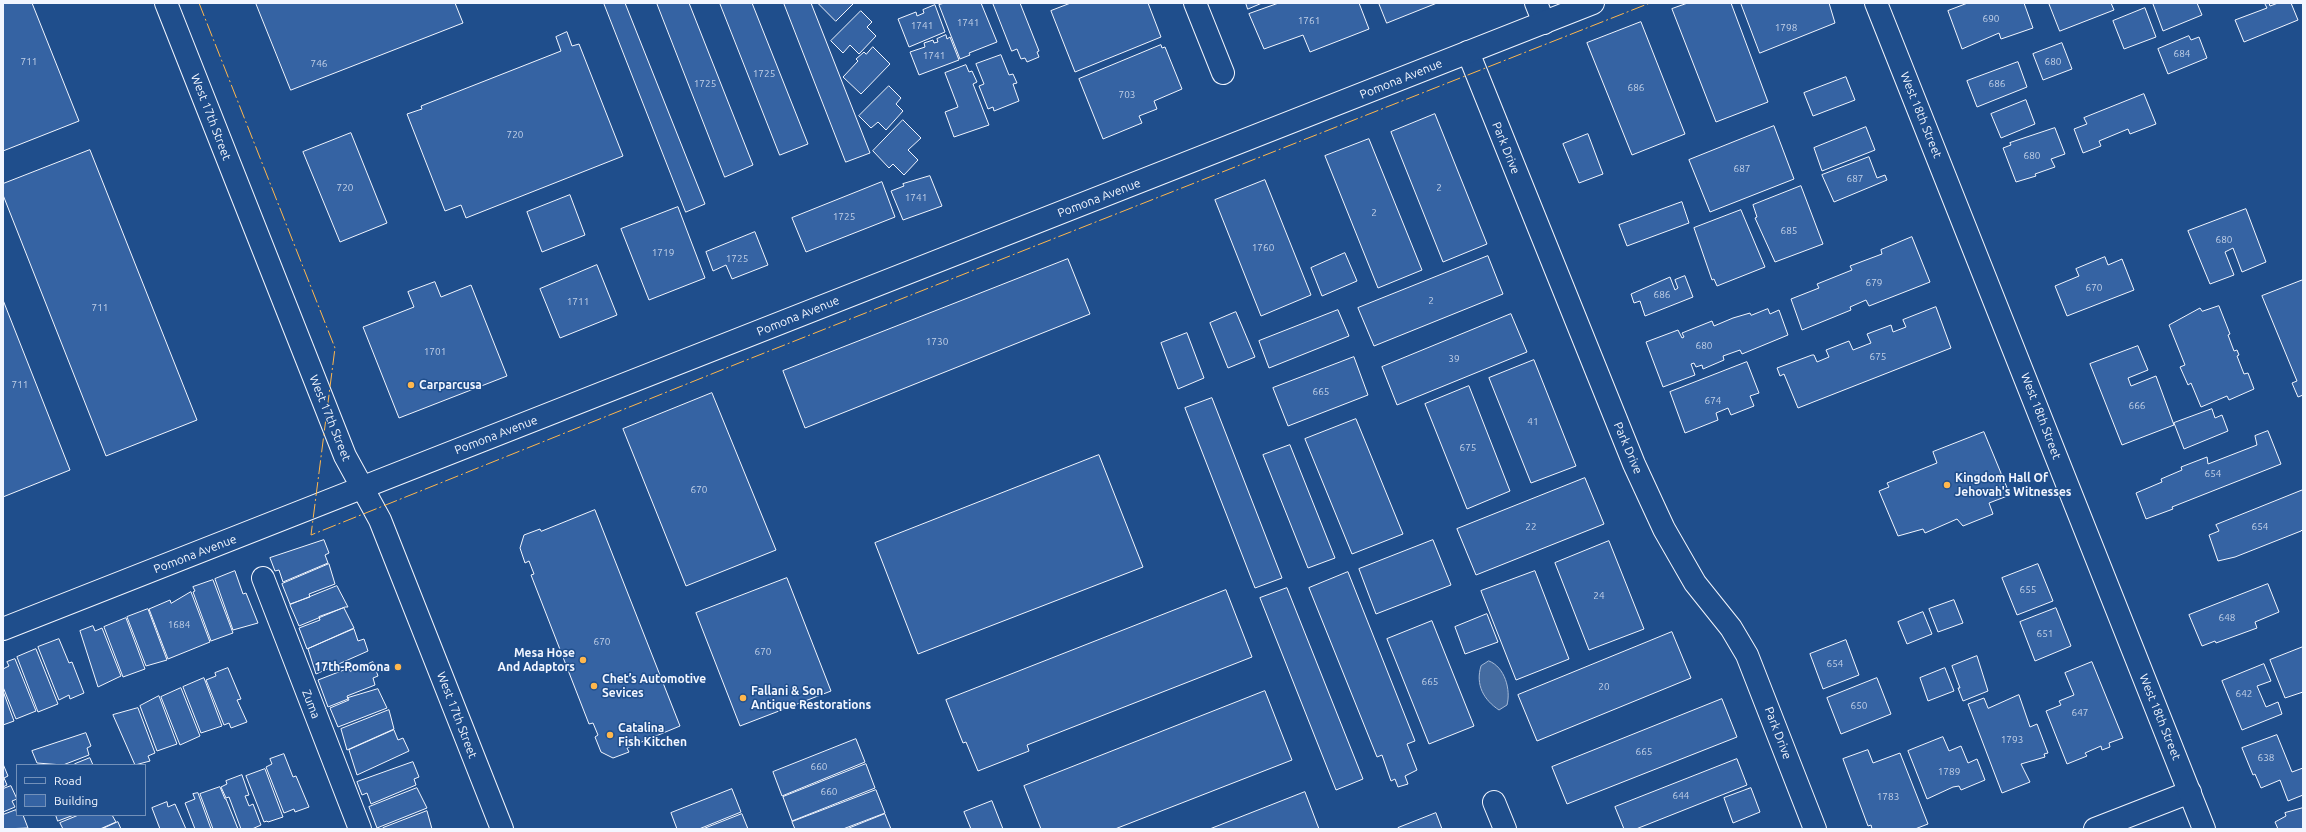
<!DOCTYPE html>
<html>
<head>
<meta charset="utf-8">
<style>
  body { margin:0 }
  #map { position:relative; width:2306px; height:832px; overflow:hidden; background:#1f4e8c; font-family:Ubuntu,sans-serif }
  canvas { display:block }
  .frame { position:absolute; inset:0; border:4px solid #f2f6ff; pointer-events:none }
  .legend { position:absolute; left:16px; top:764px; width:130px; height:52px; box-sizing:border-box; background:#1f4e8c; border:1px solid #7391ba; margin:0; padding:5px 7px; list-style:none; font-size:12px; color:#f2f6ff }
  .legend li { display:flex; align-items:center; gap:8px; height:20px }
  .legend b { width:20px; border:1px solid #7391ba }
</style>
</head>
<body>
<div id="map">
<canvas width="2306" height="832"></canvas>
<div class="frame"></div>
<ul class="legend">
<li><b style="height:5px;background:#1f4e8c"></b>Road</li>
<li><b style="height:11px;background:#3563a3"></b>Building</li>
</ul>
</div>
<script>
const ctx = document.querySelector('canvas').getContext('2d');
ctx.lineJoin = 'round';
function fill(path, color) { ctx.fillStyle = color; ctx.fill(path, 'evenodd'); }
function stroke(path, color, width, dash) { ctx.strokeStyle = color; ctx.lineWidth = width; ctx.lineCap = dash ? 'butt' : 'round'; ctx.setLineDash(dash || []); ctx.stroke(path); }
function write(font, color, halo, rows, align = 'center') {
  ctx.font = font + ' Ubuntu,sans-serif'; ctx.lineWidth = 3; ctx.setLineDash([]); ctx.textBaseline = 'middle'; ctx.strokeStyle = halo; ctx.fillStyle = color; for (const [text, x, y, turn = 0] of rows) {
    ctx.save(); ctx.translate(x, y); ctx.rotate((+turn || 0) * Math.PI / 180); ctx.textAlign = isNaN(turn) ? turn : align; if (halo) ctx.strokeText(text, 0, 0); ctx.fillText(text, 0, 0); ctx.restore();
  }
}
const water = new Path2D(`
  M1489,661c16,6 22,29 18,44l-8,5c-15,-10 -24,-25 -18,-44z`);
fill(water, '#446ba0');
stroke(water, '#a8bbd7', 1);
const building = new Path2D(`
  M3,3h29l47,118 -76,30z
  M256,3h199l8,20 -172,67z
  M604,3h21l80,201 -19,8z
  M657,3h32l64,162 -28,12z
  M720,3h32l56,141 -28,11z
  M784,3h27l59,150 -24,9z
  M818,3h36l-18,18z
  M945,3h36l16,39 -28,11 1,2 -10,4 -21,-54z
  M993,3h27l19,48 -2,1 2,5 -12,5 -2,-4 -4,1 -4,-10 -5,2z
  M1071,3h77l13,34 -86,35 -24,-61z
  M1246,3h16l-14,6z
  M1279,3h80l10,26 -59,23 -7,-17 -39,14 -15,-35z
  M1379,3h58l-50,20z
  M1688,3h43l37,99 -52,20 -44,-113z
  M1741,3h88l6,20 -75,30z
  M1968,3h56l9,25 -32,11 -2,-6 -37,16 -14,-38z
  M2049,3h62l3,7 -54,21z
  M2156,3h41l5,12 -39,16 -10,-27z
  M2269,3l1,3 8,-3h13l7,17 -54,22 -9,-22 32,-12 -2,-4z
  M935,5l10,27 -36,15 -11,-28 18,-7 1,4 7,-3 -1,-3z
  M2145,8l11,29 -32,12 -11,-28z
  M861,11l11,11 -5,5 9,9 -17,18 -9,-9 -7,8 -12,-12z
  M1641,22l44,112 -53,21 -45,-112z
  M567,32l5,14 7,-2 44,112 -157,62 -5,-13 -16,6 -38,-97 15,-5 -1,-3 140,-55 -5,-14z
  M946,35l1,4 3,-2 9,23 -40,15 -9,-23 15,-5 -1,-4 9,-3 1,3 4,-1 -1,-3z
  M2189,36l2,4 8,-3 8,21 -39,16 -10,-25z
  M2062,43l10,26 -29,11 -10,-26z
  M1161,45l1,3 3,-1 17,42 -28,12 3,8 -18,7 3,7 -39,16 -24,-60z
  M873,47l17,17 -29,30 -18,-17 15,-16 -2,-2 8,-7 2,2z
  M1001,55l8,20 4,-1 4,9 -4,1 6,17 -25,10 -1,-4 -5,2 -9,-23 5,-2 -8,-20z
  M2018,62l9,25 -50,20 -10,-26z
  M966,65l3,7 3,-1 5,11 -4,2 16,41 -35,12 -9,-25 13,-5 -13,-34z
  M1846,77l9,23 -42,16 -9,-23z
  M889,86l12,12 -5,6 7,7 -17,19 -8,-8 -7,6 -12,-12z
  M2144,94l12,30 -26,10 -2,-5 -29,12 2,5 -18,7 -9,-24 13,-5 -3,-6z
  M2026,100l9,24 -34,14 -10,-24z
  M1435,114l52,130 -44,18 -52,-130z
  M903,120l18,18 -13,12 10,10 -14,15 -11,-11 -4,4 -16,-17z
  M1774,126l20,53 -84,33 -21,-52z
  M1866,127l9,23 -53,21 -8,-23z
  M2055,128l10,26 -14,5 4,8 -20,7 1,2 -20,6 -13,-34 8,-3 -1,-2z
  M351,133l36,90 -47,19 -37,-90z
  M1588,134l15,40 -24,9 -16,-39z
  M1369,139l53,131 -44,18 -53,-132z
  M90,150l107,270 -91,36 -103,-261v-11z
  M1869,157l8,21 8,-3 2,5 -53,22 -12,-27z
  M930,176l12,30 -39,14 -12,-29 13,-5 -1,-2z
  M1265,180l46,115 -50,21 -46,-116z
  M882,182l13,35 -89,35 -14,-34z
  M1801,186l22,58 -48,18 -20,-44 2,-1 -4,-12z
  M570,195l15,40 -43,17 -15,-40z
  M1682,202l7,21 -62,23 -8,-21z
  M678,207l27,71 -56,22 -28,-71z
  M2246,209l20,53 -24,10 -9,-24 -8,4 9,23 -24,9 -22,-53z
  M1741,210l24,57 -48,19 -3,-7 -2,1 -18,-52z
  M755,232l13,33 -36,14 -6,-14 -13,6 -7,-19z
  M1912,237l18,45 -61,24 -3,-6 -16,7 1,3 -49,20 -11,-31 28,-11 -2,-4 35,-14 -2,-4 32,-12 -1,-4z
  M1345,253l12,28 -35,15 -11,-28z
  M1488,256l15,38 -129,52 -16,-38z
  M2105,257l3,8 14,-6 12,31 -67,26 -12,-30 24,-10 -3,-7z
  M1068,259l22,55 -285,114 -22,-57z
  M597,265l20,50 -57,23 -20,-49z
  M1685,276l8,21 -48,19 -5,-15 -6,2 -3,-9 39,-17 5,13 3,-2 -3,-8z
  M2303,280v115l-5,2 -6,-14 5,-2 -35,-85z
  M435,282l6,15 30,-12 36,91 -108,42 -36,-91 51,-20 -6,-15z
  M3,300l67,170 -67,27z
  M2219,306l11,28 -2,1 6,16 3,-1 2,5 -2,1 7,18 4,-1 6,16 -25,11 -2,-4 -26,11 -10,-24 -3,2 -8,-18 5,-2 -16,-40 31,-17 2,3z
  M1936,307l15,41 -153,60 -14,-34 -4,2 -3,-8 35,-13h2l3,7 12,-5 -3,-7 23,-9 4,9 18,-7 -4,-9 24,-9 2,7 13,-5 -3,-7z
  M1768,309l2,5 9,-4 9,25 -46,19 -2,-4 -17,6 1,4 -21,9 -1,-4 -6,2 -2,-4 -3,1 4,11 -32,12 -17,-45 32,-12 4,8 2,-1 -2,-4 30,-12 2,5 19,-8 17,-5 1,2z
  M1338,310l11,26 -80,32 -10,-27z
  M1236,312l19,45 -27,11 -18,-45z
  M1511,314l16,38 -130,53 -15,-38z
  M1187,333l17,45 -26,11 -17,-46z
  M2138,346l10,24 -20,8 3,8 25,-10 18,49 -52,20 -32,-81z
  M1354,357l14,38 -80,31 -15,-38z
  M1534,360l42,106 -45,17 -42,-105z
  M1747,362l12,31 -9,3 4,10 -23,9 -3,-7 -12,5 2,7 -33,13 -15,-41z
  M1469,386l41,105 -43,18 -42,-105z
  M712,393l64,157 -90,36 -63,-157z
  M1212,398l70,180 -27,10 -70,-180z
  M2212,409l3,9 7,-3 6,16 -44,18 -10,-26z
  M1356,419l47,115 -51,20 -47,-115z
  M2268,431l13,33 -109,43 1,2 -27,10 -10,-26 26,-11 -1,-3 21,-9 -1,-3 26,-10 1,7 49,-19 -2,-9z
  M1984,432l26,63 -21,8 4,11 -30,12 -6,-7 -32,14 -2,-4 -25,7 -19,-45 10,-4 -2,-4 50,-20 -4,-11z
  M1290,445l45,113 -27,10 -45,-113z
  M1099,455l44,112 -225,87 -43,-111z
  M1585,478l19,46 -128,51 -19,-46z
  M2303,490v39l-2,2 -66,26 -17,4 -9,-26 10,-4 -3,-6z
  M595,510l85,216 -53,22 2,4 -16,6 -12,-6 -6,-15 3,-2 -5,-12 -4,1 -58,-149 3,-1 -5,-13 -4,2 -5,-15 4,-13 16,-6 1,2z
  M324,540l5,13 -4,2 3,8 -45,19 -4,-12 -4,1 -5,-13z
  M1433,540l18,45 -75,29 -17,-45z
  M1609,541l35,88 -55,21 -34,-87z
  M329,564l6,20 -26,10 1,3 -20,7 -8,-20z
  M2038,564l15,37 -36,14 -15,-37z
  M235,571l8,23 3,-1 12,30 -25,7 -18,-51z
  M1535,571l34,88 -53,21 -35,-89z
  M1348,572l67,169 -8,3 10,26 -12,6 3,8 -10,3 -3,-8 -4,2 -9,-26 -5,2 -68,-169z
  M787,578l44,113 -91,35 -44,-113z
  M213,580l20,53 -22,8 -18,-49 2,-1 -2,-4z
  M2268,584l11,28 -24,10 2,6 -41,15 -1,-2 -13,5 -13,-31z
  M337,586l11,21h-3l-46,19 -9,-21z
  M1287,588l76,191 -27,11 -76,-192z
  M1226,590l26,67 -225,88 2,6 -51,20 -12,-29 -3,1 -17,-43z
  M191,592l19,50 -42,17 -19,-50 21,-9 1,3z
  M1954,600l9,23 -25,9 -9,-23z
  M344,608l10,20 -47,21 -8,-21 21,-8 -1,-3z
  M2056,608l15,38 -36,15 -15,-39z
  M148,609l19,51 -21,6 -19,-49z
  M1923,612l9,22 -25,10 -9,-22z
  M1487,614l11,28 -33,12 -10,-27z
  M126,618l19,51 -22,8 -19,-50z
  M1432,621l42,105 -45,18 -42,-105z
  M93,626l2,5 7,-3 19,48 -23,11 -18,-56z
  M354,629l4,12 6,-2 4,12 -52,23 -8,-25z
  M1672,632l19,46 -154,63 -19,-46z
  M59,639l10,24 3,-1 12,31 -14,6 -1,-4 -10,5 -21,-53z
  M1846,640l13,35 -36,14 -13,-35z
  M2303,647v45l-18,6 -15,-38z
  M36,649l22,55 -20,8 -21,-55z
  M1977,656l11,35 -25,10 -5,-13h2l-8,-22z
  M15,659l21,52 -20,8 -13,-32v-18l6,-3 -2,-4z
  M373,662l5,14 -5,2 2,7 -28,11 1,3 -20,8 -10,-27 31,-12 1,3z
  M2092,662l31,76 -14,5 1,4 -8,3 -1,-4 -16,7 2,3 -20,8 -21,-53 15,-6 -2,-4 15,-6 -9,-22z
  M2264,664l7,17 -14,5 9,21 12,-5 4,12 -40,16 -20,-49z
  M228,668l13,31 -4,1 10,22 -16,6 -2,-5 -5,2 -18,-45 10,-4 -1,-3z
  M1945,668l9,23 -26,10 -8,-23z
  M204,678l18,48 -21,7 -18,-46z
  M1877,678l14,36 -50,20 -14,-36z
  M181,688l19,48 -20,9 -19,-48z
  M378,689l9,19 -49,19 -8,-19 19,-8 -1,-2z
  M3,691l11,30 -11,4z
  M1265,691l27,69 -177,69h-74l-17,-43z
  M2019,695l11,32 7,-3 11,29 -4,1 1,3 -24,7 9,18 -28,11 -34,-89 16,-6 4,10z
  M159,696l18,48 -20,7 -17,-45z
  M1722,699l15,38 -170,67 -15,-37z
  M138,708l17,45 -7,3 2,5 -15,4 -22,-50z
  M389,710l5,19 -47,21 -6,-21z
  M394,730l4,10 5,-2 6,13 -52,24 -8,-25z
  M86,733l5,13 -4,2 2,7 -26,10 -26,-2 -5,-12z
  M2277,735l15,37 11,-4v27l-15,6 -8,-21 -19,8 -6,-14 -2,1 -11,-27z
  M1943,737l6,14 12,-5 7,17 9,-4 8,21 -24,10 -2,-4 -6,1 -26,12 -19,-48z
  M856,739l9,23 -83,34 -9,-24z
  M1868,750l5,13 27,-10 28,71 -13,5h-43l-1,-4 -3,1 -25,-67z
  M284,754l9,23 3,-1 13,31 -14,5 -1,-3 -10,4 -18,-46 6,-3 -2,-5z
  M90,758l3,7h-17l-1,-1z
  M1737,759l10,26 -111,44h-12l-9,-22z
  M413,762l6,15 -5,2 2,6 -45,19 -4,-11 -5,2 -5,-13z
  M3,764l5,12 -4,2 3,7 -4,2z
  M866,764l9,24 -83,33 -9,-24z
  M265,769l18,48 -15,5 -1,-1 -3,1 -18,-46z
  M242,775l7,20 -4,1 4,10 4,-2 8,21 -9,4h-11l-12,-32 -3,1 -5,-11 6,-3 -1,-3z
  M11,786l6,13 -5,2 3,6 -12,5v-23z
  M220,787l5,12h1l12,30h-25l-13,-35z
  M417,788l10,20 -50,20 -8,-21z
  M1751,788l9,24 -27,11 -9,-25z
  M732,789l9,23 -42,17h-22l-6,-16z
  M876,790l9,23 -42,16h-48l-3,-7z
  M1305,792l14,37h-109z
  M198,793l13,36h-16l-10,-26 10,-4 -2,-5z
  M992,801l11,28h-32l-7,-17z
  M167,802l1,5 7,-3 11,25h-26l-8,-21z
  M2303,808v21h-25l-3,-7 11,-6 -1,-3z
  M16,810l1,5h6l5,13 -25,1v-14z
  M427,811l5,18h-49v-1z
  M1436,813l6,16h-44v-1z
  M742,814l6,15h-45z
  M885,814l6,15h-44z
  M56,815h18l-16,6z
  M79,815h33l4,7 -16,7h-37l-3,-6z
  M118,822l3,7h-19z`);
fill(building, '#3563a3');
stroke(building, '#f2f6ff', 1);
const minor = new Path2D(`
  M1195,3l28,70
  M1536,3l8,20
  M1468,52l166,412 30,65 31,54 36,45 16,27 68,174
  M263,578l97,251
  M1494,802l11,27
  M2095,829l95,-37`);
const tertiary = new Path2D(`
  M166,3l179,453 35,64 122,309
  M1876,3l328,826
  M3,629l1590,-626`);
stroke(minor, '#f2f6ff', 24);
stroke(tertiary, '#f2f6ff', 24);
stroke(minor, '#1f4e8c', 22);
stroke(tertiary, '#1f4e8c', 22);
stroke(new Path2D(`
  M199,3l136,345 -24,187 433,-174 906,-358`), '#ffb74d', 1, [14, 3, 2, 3]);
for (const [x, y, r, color] of [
  [411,385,4,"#ffb74d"],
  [1947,485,4,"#ffb74d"],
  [583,660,4,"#ffb74d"],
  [398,667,4,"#ffb74d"],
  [594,686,4,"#ffb74d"],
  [743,698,4,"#ffb74d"],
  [610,735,4,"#ffb74d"]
]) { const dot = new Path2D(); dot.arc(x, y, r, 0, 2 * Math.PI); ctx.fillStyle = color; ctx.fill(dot); stroke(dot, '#1f4e8c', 1.5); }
write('10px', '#c3d1e8', null, [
  ["690",1991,19],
  ["1761",1309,21],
  ["1741",968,23],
  ["1741",922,26],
  ["1798",1786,28],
  ["684",2182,54],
  ["1741",934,56],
  ["711",29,62],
  ["680",2053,62],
  ["746",319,64],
  ["1725",764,74],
  ["1725",705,84],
  ["686",1997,84],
  ["686",1636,88],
  ["703",1127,95],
  ["720",515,135],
  ["680",2032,156],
  ["687",1742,169],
  ["687",1855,179],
  ["720",345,188],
  ["2",1439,188],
  ["1741",916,198],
  ["2",1374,213],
  ["1725",844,217],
  ["685",1789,231],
  ["680",2224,240],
  ["1760",1263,248],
  ["1719",663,253],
  ["1725",737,259],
  ["679",1874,283],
  ["670",2094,288],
  ["686",1662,295],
  ["2",1431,301],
  ["1711",578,302],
  ["711",100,308],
  ["1730",937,342],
  ["680",1704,346],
  ["1701",435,352],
  ["675",1878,357],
  ["39",1454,359],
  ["711",20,385],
  ["665",1321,392],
  ["674",1713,401],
  ["666",2137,406],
  ["41",1533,422],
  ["675",1468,448],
  ["654",2213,474],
  ["670",699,490],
  ["22",1531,527],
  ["654",2260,527],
  ["655",2028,590],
  ["24",1599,596],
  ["648",2227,618],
  ["1684",179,625],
  ["651",2045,634],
  ["670",602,642],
  ["670",763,652],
  ["654",1835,664],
  ["665",1430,682],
  ["20",1604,687],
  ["642",2244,694],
  ["650",1859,706],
  ["647",2080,713],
  ["1793",2012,740],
  ["665",1644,752],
  ["638",2266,758],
  ["660",819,767],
  ["1789",1949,772],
  ["660",829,792],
  ["644",1681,796],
  ["1783",1888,797]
]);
write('12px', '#f2f6ff', '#1f4e8c', [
  ["Pomona Avenue",1401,79,-22],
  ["West 18th Street",1921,115,68],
  ["West 17th Street",211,117,69],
  ["Park Drive",1506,148,68],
  ["Pomona Avenue",1099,198,-21],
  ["Pomona Avenue",798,316,-22],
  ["West 18th Street",2041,416,69],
  ["West 17th Street",330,418,68],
  ["Pomona Avenue",496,435,-21],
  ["Park Drive",1628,448,67],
  ["Pomona Avenue",195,554,-21],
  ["Zuma",311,704,69],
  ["West 17th Street",457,715,69],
  ["West 18th Street",2160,717,68],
  ["Park Drive",1778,733,69]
]);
write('bold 12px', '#f2f6ff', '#1f4e8c', [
  ["Carparcusa",419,385],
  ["Kingdom Hall Of",1955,478],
  ["Jehovah's Witnesses",1955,492],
  ["Mesa Hose",575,653,"right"],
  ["And Adaptors",575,667,"right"],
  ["17th-Pomona",390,667,"right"],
  ["Chet’s Automotive",602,679],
  ["Sevices",602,693],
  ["Fallani & Son",751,691],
  ["Antique Restorations",751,705],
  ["Catalina",618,728],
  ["Fish Kitchen",618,742]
], 'left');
</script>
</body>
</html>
